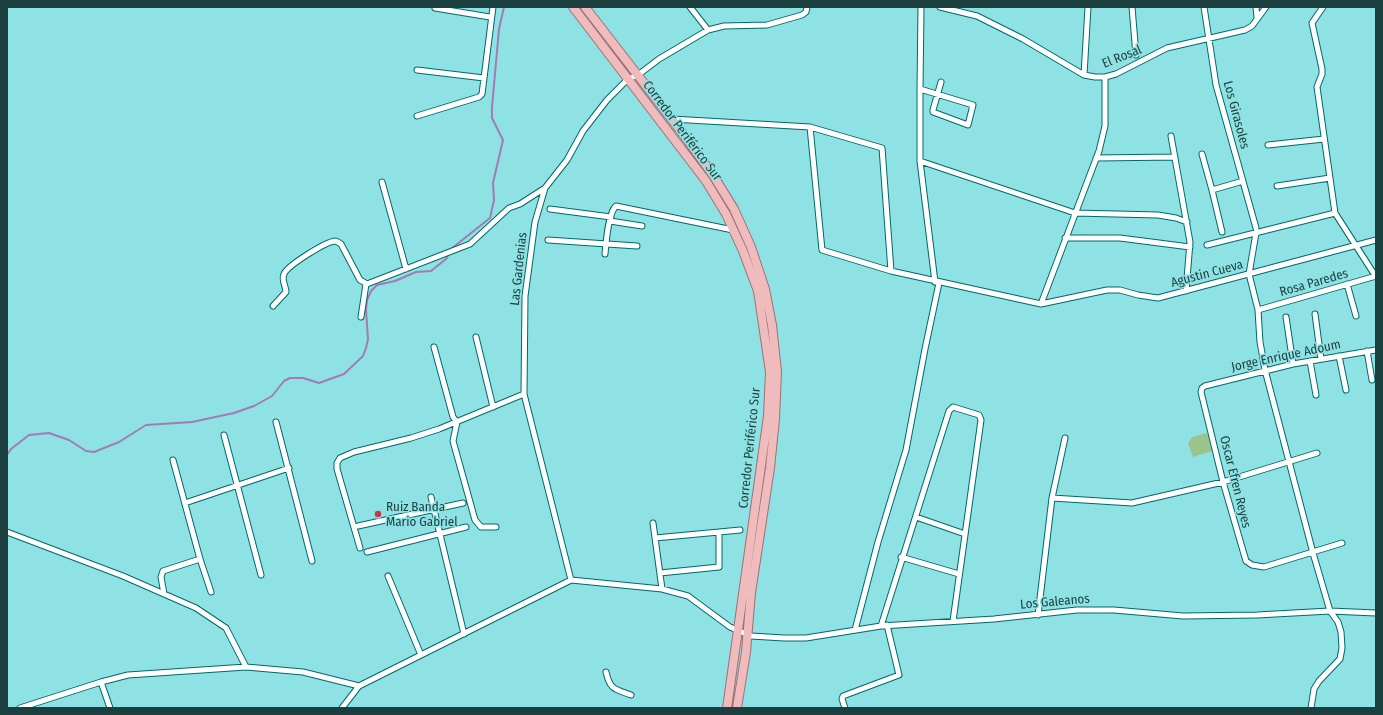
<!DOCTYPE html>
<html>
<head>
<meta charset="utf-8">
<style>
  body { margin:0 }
  #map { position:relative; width:1383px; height:715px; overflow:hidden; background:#8fe2e3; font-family:"Fira Sans Condensed",sans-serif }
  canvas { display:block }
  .frame { position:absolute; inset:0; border:8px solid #1b3e3e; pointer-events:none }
</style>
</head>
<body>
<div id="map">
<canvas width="1383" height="715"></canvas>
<div class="frame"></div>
</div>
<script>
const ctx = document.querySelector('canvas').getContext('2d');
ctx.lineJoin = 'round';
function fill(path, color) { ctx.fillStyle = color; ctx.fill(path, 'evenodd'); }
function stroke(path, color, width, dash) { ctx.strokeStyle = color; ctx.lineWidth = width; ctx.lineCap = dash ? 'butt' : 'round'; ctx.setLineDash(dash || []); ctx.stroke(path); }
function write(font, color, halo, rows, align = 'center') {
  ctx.font = font + ' "Fira Sans Condensed",sans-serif'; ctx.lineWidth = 3; ctx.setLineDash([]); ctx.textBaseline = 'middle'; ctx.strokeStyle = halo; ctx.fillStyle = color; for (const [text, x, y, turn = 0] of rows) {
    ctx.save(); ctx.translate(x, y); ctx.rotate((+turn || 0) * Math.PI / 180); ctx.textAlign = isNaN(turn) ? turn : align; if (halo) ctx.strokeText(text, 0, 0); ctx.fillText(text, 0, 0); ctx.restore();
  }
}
fill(new Path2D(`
  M1207,433l5,18 -19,6 -5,-13 4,-7z`), '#9bc38b');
stroke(new Path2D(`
  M451,249l39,-31 4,-18 -1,-17 10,-43 -11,-22v-11l7,-78 5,-22
  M7,455l4,-6 18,-14 20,-2 20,7 17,11 8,1 25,-10 27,-17 46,-3 42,-9 20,-7 18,-10 12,-15 6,-3h13l16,5 25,-9 19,-18 3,-8 2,-9 -2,-29 1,-10 4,-9 6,-6 18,-4 21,-9 15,-1 15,-12 3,-6`), '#a47ab4', 2);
const street = new Path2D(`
  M690,7l18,23
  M921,7l-1,82 53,16 -5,20 -35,-13v-2l8,-28
  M940,7l37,9 46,23 61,36 11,2h10l11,-3 51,-26 78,-18 7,-4 14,-19
  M1132,7l4,48
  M1204,7l12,78 40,143
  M1256,7l1,11
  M1323,7l-11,16 10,46v5l-5,13 18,126 41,64
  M435,8l55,9
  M417,70l67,8
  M1084,75l4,-68
  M920,89v72l15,121
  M417,116l62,-19 3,-3 11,-87
  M672,119l138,8 72,21 9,123 150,33 66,-14h13l18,5 20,3 218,-58
  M810,127l12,123 69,21
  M1171,136l19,106 -4,49
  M1268,145l56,-6
  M1202,154l10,36
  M1096,158l79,-1
  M920,161l155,52 83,2 18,3 11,4
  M382,182l24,87
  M1277,186l53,-8
  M550,209l61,8
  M610,221l32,5
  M1222,232l-10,-42 31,-9
  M1256,233l-7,41 9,36 2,32 5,28 48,183 17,58 8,11 3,10 1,16 -2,11 -21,22 -5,8 -3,19
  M1065,238h55l70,9
  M548,240l89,6
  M1207,245l128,-32
  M605,254c1,-11 3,-41 11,-48l117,24
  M1347,284l9,32
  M1041,304l58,-153 6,-25v-49
  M273,306l13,-14c0,-6 -5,-12 -2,-18 3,-8 42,-33 52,-33 0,0 5,3 5,3l19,36 7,4 103,-40 39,-36 11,-4 25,-16
  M1258,310l118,-34
  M1315,314l6,45
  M361,317l5,-33
  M1286,317l7,47
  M476,337l17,70
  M434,347l19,70 4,5 -4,19 22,79 6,7h15
  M1367,351l5,29
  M1339,356l7,34
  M1310,361l6,34
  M276,422l36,139
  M224,435l37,140
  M173,460l27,99 11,33
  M431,497l33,137
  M1052,498l80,5 91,-21 94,-29
  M185,503l104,-35
  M916,517l49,17
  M653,523l9,66
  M358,526l105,-23
  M7,532l116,44 73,32 30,20 20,39
  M719,532l21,-2
  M655,538l64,-6v35l-59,6
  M1342,543l-78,24 -12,-2 -6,-4 -23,-79 -22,-90 1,-4 3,-2 88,-22 83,-14
  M360,548l-23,-79v-6l3,-5 14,-6 57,-14 28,-9 85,-35
  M367,552l99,-25
  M901,557l58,17
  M388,576l33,79
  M571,580l-47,-186 1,-98 10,-74 10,-34 22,-28 16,-29 24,-31 21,-21 10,-4 21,-16 49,-29 16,-4 43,-1 35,-10 4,-3 1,-5
  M164,594l-3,-17 2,-6 37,-12
  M1038,615l14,-117 13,-60
  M881,626l68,-215 4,-4 26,8 2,5 -28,201
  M855,630l23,-88 28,-92 19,-101 14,-66
  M606,672c4,18 9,17 25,23
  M101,682l9,26
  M20,708l81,-26 27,-7 118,-8 57,5 56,14 212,-106 91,9 26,7 42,31 21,9 33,2h22l75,-12 113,-7 83,-9h37l69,6 74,-1 73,-4 46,2
  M342,708l17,-22
  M845,708l-3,-9 1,-3 56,-21 -12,-50`);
const primary = new Path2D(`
  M573,7l133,174 20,33 17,37 15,40 12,81 -2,44 -41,292
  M585,7l99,128 29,40 21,34 17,38 14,42 7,36 5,47 -2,47 -5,49 -19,125 -5,59 -9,56`);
stroke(street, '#00686a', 7);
stroke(primary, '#9e7174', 10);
stroke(street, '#fff', 5);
stroke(primary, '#efbbbd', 8);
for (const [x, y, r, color] of [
  [378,514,4,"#c5354b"]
]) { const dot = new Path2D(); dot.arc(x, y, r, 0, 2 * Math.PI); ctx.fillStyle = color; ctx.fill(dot); stroke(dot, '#8fe2e3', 1.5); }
write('13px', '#1b3e3e', '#8fe2e3', [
  ["El Rosal",1122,57,-22],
  ["Los Girasoles",1236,115,75],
  ["Corredor Periférico Sur",682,131,53],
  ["Las Gardenias",519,269,-84],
  ["Agustin Cueva",1207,274,-15],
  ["Rosa Paredes",1314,283,-16],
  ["Jorge Enrique Adoum",1286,356,-12],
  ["Corredor Periférico Sur",750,448,-84],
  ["Oscar Efren Reyes",1235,482,76],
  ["Los Galeanos",1055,602,-5]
]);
write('13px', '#1b3e3e', '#8fe2e3', [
  ["Ruiz Banda",386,507],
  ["Mario Gabriel",386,522]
], 'left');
</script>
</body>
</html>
